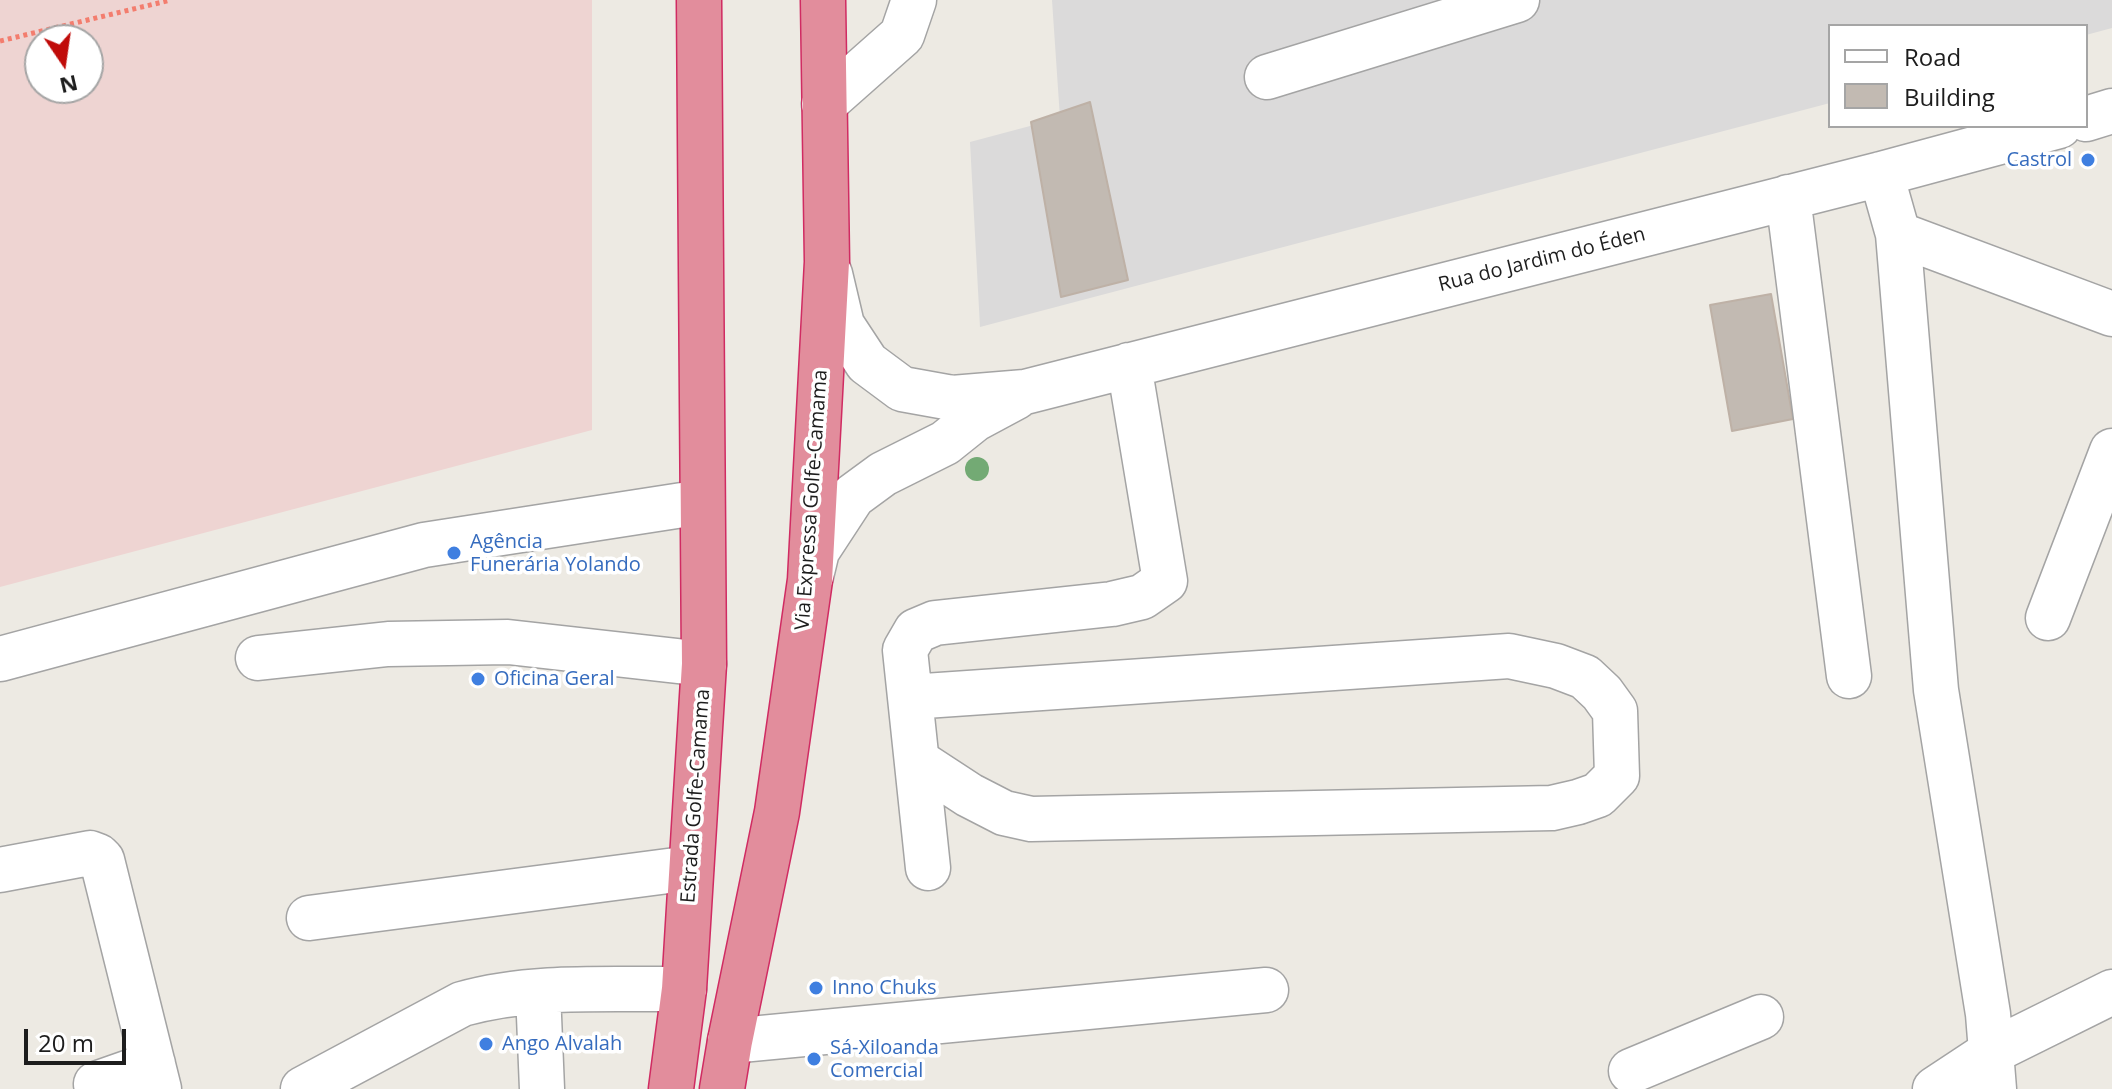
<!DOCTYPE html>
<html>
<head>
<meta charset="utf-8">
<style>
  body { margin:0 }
  #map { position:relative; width:2112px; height:1089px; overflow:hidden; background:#edeae3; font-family:"Open Sans",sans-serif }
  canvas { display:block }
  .legend { position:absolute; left:1828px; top:24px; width:260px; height:104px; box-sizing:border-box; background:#fff; border:2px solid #a5a5a5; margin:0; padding:10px 14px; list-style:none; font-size:24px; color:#1d1d1d }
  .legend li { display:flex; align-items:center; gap:16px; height:40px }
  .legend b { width:40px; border:2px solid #a5a5a5 }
  .north { position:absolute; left:24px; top:24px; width:80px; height:80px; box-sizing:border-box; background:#fff; border:2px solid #a5a5a5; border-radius:50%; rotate:167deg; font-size:22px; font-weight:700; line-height:32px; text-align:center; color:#1d1d1d }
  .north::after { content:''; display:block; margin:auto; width:28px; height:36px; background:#c00b09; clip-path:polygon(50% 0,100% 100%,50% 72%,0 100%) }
  .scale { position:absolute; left:24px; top:1029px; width:102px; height:36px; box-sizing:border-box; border:4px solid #1d1d1d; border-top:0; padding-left:10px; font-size:24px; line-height:28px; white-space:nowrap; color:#1d1d1d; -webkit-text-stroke:6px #fff; paint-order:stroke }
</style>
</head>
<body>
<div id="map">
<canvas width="2112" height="1089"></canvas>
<ul class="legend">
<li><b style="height:10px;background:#fff"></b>Road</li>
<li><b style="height:22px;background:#c2bab2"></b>Building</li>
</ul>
<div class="north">N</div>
<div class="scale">20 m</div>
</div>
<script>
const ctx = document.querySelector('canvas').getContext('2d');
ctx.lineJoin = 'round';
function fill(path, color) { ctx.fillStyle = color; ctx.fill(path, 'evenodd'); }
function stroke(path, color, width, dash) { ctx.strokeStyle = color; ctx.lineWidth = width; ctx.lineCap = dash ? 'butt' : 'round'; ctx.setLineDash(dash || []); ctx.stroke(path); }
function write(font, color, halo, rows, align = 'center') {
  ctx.font = font + ' "Open Sans",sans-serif'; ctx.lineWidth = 7; ctx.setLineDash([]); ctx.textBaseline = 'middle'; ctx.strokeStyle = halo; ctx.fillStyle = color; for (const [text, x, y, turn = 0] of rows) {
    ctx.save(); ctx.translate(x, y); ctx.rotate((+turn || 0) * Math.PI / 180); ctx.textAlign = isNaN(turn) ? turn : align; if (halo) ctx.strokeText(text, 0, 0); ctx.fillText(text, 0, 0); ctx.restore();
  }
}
fill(new Path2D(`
  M1052,0h1060v28l-26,7v-9h-256v77l-850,224 -10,-185 90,-24z`), '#dbdada');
fill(new Path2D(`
  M0,0h592v430l-592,157zM40,40h48v48h-48z`), '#eed4d2');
const building = new Path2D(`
  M1090,102l38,178 -67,17 -30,-175z
  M1771,294l22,125 -61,12 -22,-126z`);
fill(building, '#c2bab2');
stroke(building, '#beb1a6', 2);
const minor = new Path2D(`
  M1267,77l250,-77
  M824,104l78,-69 12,-35
  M2086,119l26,-8
  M1881,174l17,60 214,80
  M1788,197l61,479
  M1898,234l38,456 52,324 6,75
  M830,274l12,51 25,38 35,26 50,9 73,-6 856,-218 178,-48
  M811,576l6,-25 36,-55 30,-22 62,-31 30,-24 41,-22
  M2048,618l64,-167
  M258,658l130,-14 120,-2 196,22
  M0,659l424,-114 278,-43
  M910,697l599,-41 47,10 29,11 17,16 13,18 2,65 -19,19 -20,7 -26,6 -521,11 -27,-6 -35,-18 -52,-34
  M928,868l-23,-218 11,-19 19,-8 177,-19 30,-7 23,-16 -36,-216
  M0,870l90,-17 8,3 4,4 57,229
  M309,918l382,-50
  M538,992l4,97
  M730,1041l536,-51
  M1631,1071l130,-54
  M96,1084l57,-20
  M303,1089l159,-85c71,-20 149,-14 222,-15
  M1935,1089l56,-37 121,-60`);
const highway = new Path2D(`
  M671,1089l13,-100 20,-325 -5,-664
  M722,1089l8,-48 47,-229 33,-232 17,-318 -4,-262`);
stroke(minor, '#a4a4a4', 47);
stroke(highway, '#d02b62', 47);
stroke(new Path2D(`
  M0,41l171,-41`), '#f37d6e', 5, [4, 4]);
stroke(minor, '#fff', 44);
stroke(highway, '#e28d9c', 44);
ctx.fillStyle = '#73aa74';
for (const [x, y] of [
  [977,469]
]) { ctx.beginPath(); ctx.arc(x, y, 12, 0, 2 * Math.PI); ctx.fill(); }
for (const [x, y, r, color] of [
  [2088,160,8,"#3f7fe0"],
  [454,553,8,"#3f7fe0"],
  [478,679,8,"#3f7fe0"],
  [816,988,8,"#3f7fe0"],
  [486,1044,8,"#3f7fe0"],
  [814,1059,8,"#3f7fe0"]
]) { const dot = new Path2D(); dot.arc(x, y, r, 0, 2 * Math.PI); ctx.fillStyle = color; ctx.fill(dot); stroke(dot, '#fff', 3); }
write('20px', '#366cbe', '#fff', [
  ["Castrol",2072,160,"right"],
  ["Agência",470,542],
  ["Funerária Yolando",470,565],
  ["Oficina Geral",494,679],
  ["Inno Chuks",832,988],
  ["Ango Alvalah",502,1044],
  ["Sá-Xiloanda",830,1048],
  ["Comercial",830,1071]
], 'left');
write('20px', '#1d1d1d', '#fff', [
  ["Rua do Jardim do Éden",1542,260,-14],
  ["Via Expressa Golfe-Camama",812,500,-86],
  ["Estrada Golfe-Camama",696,796,-86]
]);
</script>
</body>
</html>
